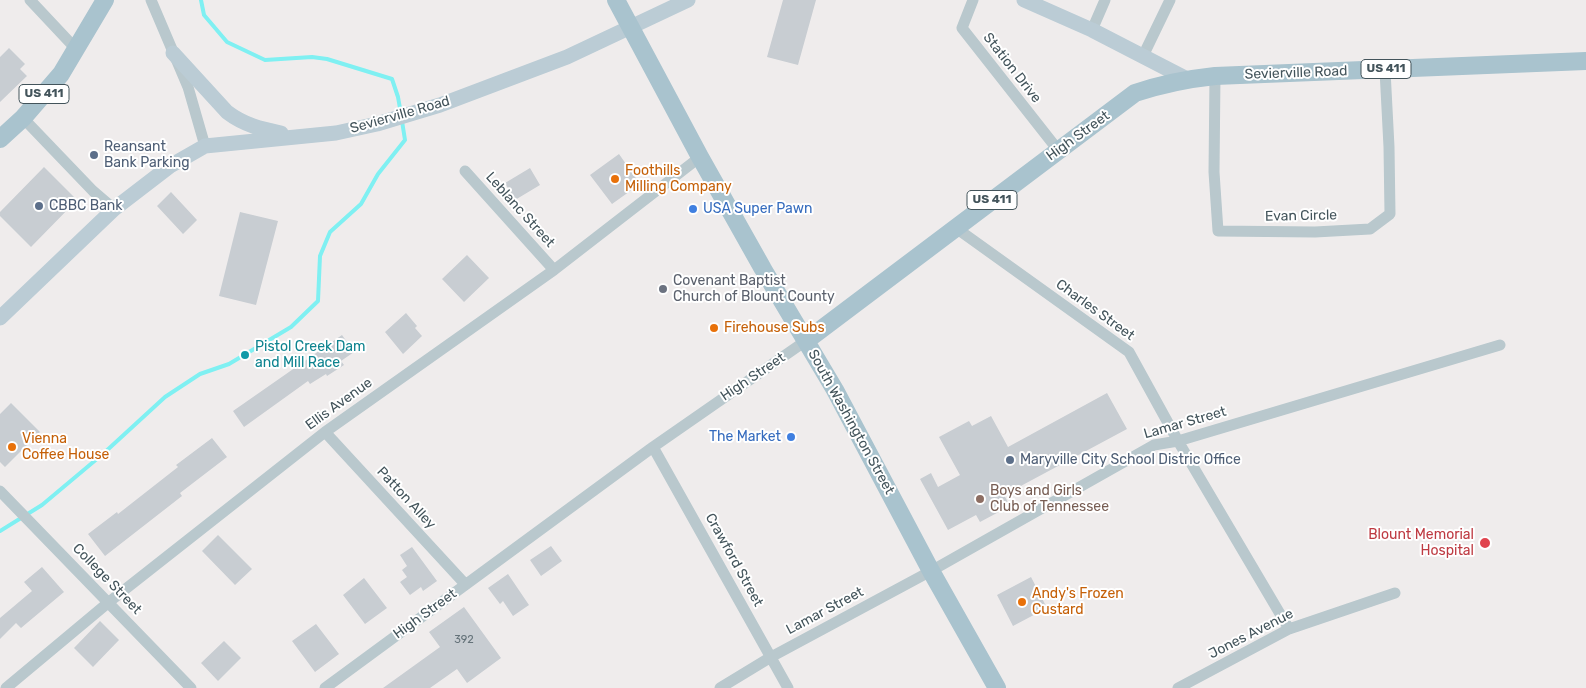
<!DOCTYPE html>
<html>
<head>
<meta charset="utf-8">
<style>
  body { margin:0 }
  canvas { display:block; background:#efecec }
</style>
</head>
<body>
<canvas width="1586" height="688"></canvas>
<script>
const ctx = document.querySelector('canvas').getContext('2d');
ctx.lineJoin = 'round';
function stroke(path, color, width, dash) { ctx.strokeStyle = color; ctx.lineWidth = width; ctx.lineCap = dash ? 'butt' : 'round'; ctx.setLineDash(dash || []); ctx.stroke(path); }
function fill(path, color) { ctx.fillStyle = color; ctx.fill(path, 'evenodd'); }
function write(font, color, halo, rows, align = 'center') {
  ctx.font = font + ' Rubik,sans-serif'; ctx.lineWidth = 4; ctx.setLineDash([]); ctx.textBaseline = 'middle'; ctx.strokeStyle = halo; ctx.fillStyle = color; for (const [text, x, y, turn = 0] of rows) {
    ctx.save(); ctx.translate(x, y); ctx.rotate((+turn || 0) * Math.PI / 180); ctx.textAlign = isNaN(turn) ? turn : align; if (halo) ctx.strokeText(text, 0, 0); ctx.fillText(text, 0, 0); ctx.restore();
  }
}
stroke(new Path2D(`
  M201,0l3,15 23,27 38,18 47,-3 15,2 65,20 6,18 3,17
  M0,531l42,-26 62,-52 61,-56 35,-23 29,-10 62,-37 27,-26 2,-45 10,-24 31,-28 17,-30 27,-34 -3,-19`), '#7ff0f2', 4);
fill(new Path2D(`
  M783,0h33l-18,65 -31,-8z
  M9,48l16,16 -5,5 7,7 -27,26v-45z
  M619,154l21,30 -28,20 -22,-29z
  M44,167l33,33 -46,47 -31,-31v-4z
  M530,168l10,17 -25,15 -10,-17z
  M171,192l26,28 -14,14 -26,-28z
  M240,212l38,9 -22,84 -37,-9z
  M467,255l22,23 -25,24 -22,-23z
  M406,313l11,13 -2,2 7,8 -19,18 -18,-22z
  M342,335l12,17 -13,9 3,4 -17,11 -1,-2 -16,10 -2,-3 -64,46 -11,-16z
  M1107,393l20,36 -123,66 6,11 -30,16 -4,-7 -28,15 -28,-51 11,-6 7,14 22,-12 -21,-38 30,-16 3,5 19,-10 17,31z
  M11,403l29,29 -35,35 -5,-5v-48z
  M212,438l15,19 -47,36 2,3 -77,60 -17,-22 29,-22 1,2 60,-47 -2,-2z
  M218,535l34,34 -17,16 -33,-34z
  M551,546l11,15 -21,15 -11,-16z
  M412,547l25,34 -14,10 -2,-4 -11,8 -10,-13 7,-5 -5,-7 5,-4 -7,-11z
  M42,567l22,25 -43,36 -5,-5 -16,16v-21l32,-27 -8,-9z
  M508,574l21,31 -16,11 -10,-15 -3,3 -12,-16z
  M1031,577l16,31 -34,18 -16,-31z
  M364,578l23,30 -22,16 -22,-29z
  M464,607l37,51 -34,25 -10,-14 -27,19h-47l57,-41 -11,-15z
  M100,621l19,19 -26,27 -19,-19z
  M316,624l23,30 -24,18 -23,-31z
  M224,641l17,17 -23,23 -17,-18z`), '#c8cdd2');
stroke(new Path2D(`
  M30,0l46,49
  M151,0l37,87 17,59
  M973,0l-11,28 96,122
  M1092,30l13,-30
  M1143,56l27,-56
  M1215,76l-1,96 4,59 97,1 55,-3 20,-15 -1,-67 -4,-77
  M23,118l70,73 21,18
  M465,171l89,99
  M956,228l173,124 49,89 111,188
  M325,432l140,152
  M653,447l135,241
  M0,491l191,197
  M6,688l103,-86 216,-170 229,-162 146,-113
  M325,688l328,-241 154,-107
  M720,688l51,-31 160,-86 223,-126 24,-4 322,-96
  M1178,688l111,-59 106,-36`), '#b9c8cd', 11);
stroke(new Path2D(`
  M1024,0l68,30 95,49
  M173,53l54,59c17,13 34,17 54,21
  M0,318l114,-109 56,-43 35,-20 131,-13 41,-9 63,-19 127,-48 121,-57`), '#bbccd5', 15);
stroke(new Path2D(`
  M616,0l84,157 63,112 72,121 96,181 66,117
  M0,139l23,-21 38,-44 44,-74
  M807,340l328,-247c27,-9 52,-14 80,-17l371,-15`), '#a9c3ce', 18);
for (const [x, y, r, color] of [
  [94,155,5,"#5c6f8a"],
  [615,179,5,"#e8710a"],
  [39,206,5,"#5c6f8a"],
  [693,209,5,"#3f7fe0"],
  [663,289,5,"#6b7280"],
  [714,328,5,"#e8710a"],
  [245,355,5,"#0f9aa8"],
  [791,437,5,"#3f7fe0"],
  [12,447,5,"#e8710a"],
  [1010,460,5,"#5c6f8a"],
  [980,499,5,"#8d6e63"],
  [1485,543,6,"#e0444e"],
  [1022,602,5,"#e8710a"]
]) { const dot = new Path2D(); dot.arc(x, y, r, 0, 2 * Math.PI); ctx.fillStyle = color; ctx.fill(dot); stroke(dot, '#fff', 2); }
write('11px', '#647279', null, [
  ["392",464,640]
]);
for (const [x, y, w] of [
  [1386,69,50],
  [44,94,50],
  [992,200,50]
]) { const box = new Path2D(); box.roundRect(x - w / 2, y - 9.5, w, 19, 4); ctx.fillStyle = '#fff'; ctx.fill(box); stroke(box, '#43545b', 1); }
write('bold 12px', '#43545b', null, [
  ["US 411",1386,69],
  ["US 411",44,94],
  ["US 411",992,200]
]);
write('14px', '#43545b', '#fff', [
  ["Station Drive",1012,68,52],
  ["Sevierville Road",1296,73,-2],
  ["Sevierville Road",400,115,-16],
  ["High Street",1078,136,-36],
  ["Leblanc Street",520,210,48],
  ["Evan Circle",1301,216,-1],
  ["Charles Street",1095,310,36],
  ["High Street",753,377,-34],
  ["Ellis Avenue",339,404,-36],
  ["South Washington Street",851,422,61],
  ["Lamar Street",1185,423,-16],
  ["Patton Alley",406,498,47],
  ["Crawford Street",734,560,61],
  ["College Street",107,579,46],
  ["Lamar Street",825,611,-28],
  ["High Street",425,614,-36],
  ["Jones Avenue",1251,634,-27]
]);
write('14px', '#4e5e75', '#fff', [
  ["Reansant",104,147],
  ["Bank Parking",104,163],
  ["CBBC Bank",49,206],
  ["Maryville City School Distric Office",1020,460]
], 'left');
write('14px', '#c56008', '#fff', [
  ["Foothills",625,171],
  ["Milling Company",625,187],
  ["Firehouse Subs",724,328],
  ["Vienna",22,439],
  ["Coffee House",22,455],
  ["Andy's Frozen",1032,594],
  ["Custard",1032,610]
], 'left');
write('14px', '#366cbe', '#fff', [
  ["USA Super Pawn",703,209],
  ["The Market",781,437,"right"]
], 'left');
write('14px', '#5b616d', '#fff', [
  ["Covenant Baptist",673,281],
  ["Church of Blount County",673,297]
], 'left');
write('14px', '#0d838f', '#fff', [
  ["Pistol Creek Dam",255,347],
  ["and Mill Race",255,363]
], 'left');
write('14px', '#785e54', '#fff', [
  ["Boys and Girls",990,491],
  ["Club of Tennessee",990,507]
], 'left');
write('14px', '#be3a42', '#fff', [
  ["Blount Memorial",1474,535],
  ["Hospital",1474,551]
], 'right');
</script>
</body>
</html>
